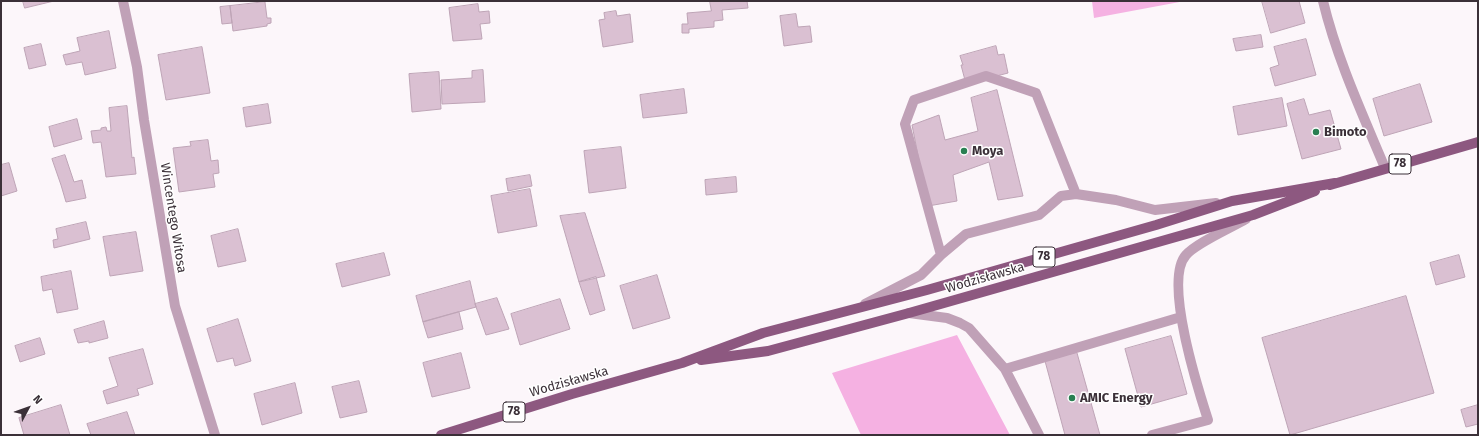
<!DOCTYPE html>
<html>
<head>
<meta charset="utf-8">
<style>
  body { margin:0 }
  #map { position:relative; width:1479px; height:436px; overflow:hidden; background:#fcf6fa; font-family:"Fira Sans",sans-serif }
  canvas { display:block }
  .frame { position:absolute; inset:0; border:2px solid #3b3038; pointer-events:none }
  .north { position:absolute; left:8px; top:388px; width:40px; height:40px; -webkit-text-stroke:3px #fff; paint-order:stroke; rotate:49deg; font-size:11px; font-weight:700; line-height:16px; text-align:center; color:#3b3038 }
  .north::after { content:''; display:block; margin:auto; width:14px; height:18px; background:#3b3038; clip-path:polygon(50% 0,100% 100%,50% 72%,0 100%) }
</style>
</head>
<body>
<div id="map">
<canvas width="1479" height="436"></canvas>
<div class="frame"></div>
<div class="north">N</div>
</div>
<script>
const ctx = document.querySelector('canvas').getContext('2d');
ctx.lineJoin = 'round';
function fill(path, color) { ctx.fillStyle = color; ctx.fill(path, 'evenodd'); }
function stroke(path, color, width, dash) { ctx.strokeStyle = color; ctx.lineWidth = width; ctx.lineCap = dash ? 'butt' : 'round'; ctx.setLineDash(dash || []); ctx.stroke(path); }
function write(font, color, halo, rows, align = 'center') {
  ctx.font = font + ' "Fira Sans",sans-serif'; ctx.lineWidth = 3; ctx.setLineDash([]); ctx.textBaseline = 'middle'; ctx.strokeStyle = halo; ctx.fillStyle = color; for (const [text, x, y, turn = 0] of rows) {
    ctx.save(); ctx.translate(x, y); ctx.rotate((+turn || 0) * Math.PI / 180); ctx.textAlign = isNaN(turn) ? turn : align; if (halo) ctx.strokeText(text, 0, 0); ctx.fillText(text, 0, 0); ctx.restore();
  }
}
fill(new Path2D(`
  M1092,1h93l-91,17z
  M957,335l53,100h-149l-29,-62z`), '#f5b1e2');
const building = new Path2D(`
  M23,1h31l-29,7z
  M710,1h37l1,7 -26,2 1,10 -9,1v6l-25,2v4h-7v-9h6l-1,-11 24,-2z
  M1262,1h37l6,22 -34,10z
  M265,2l2,16h4v5l-4,1v2l-34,5 -3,-25z
  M478,4l1,8 10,-1 1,12 -10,1 2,15 -29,2 -4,-33z
  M230,6l2,17 -10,1 -2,-17z
  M616,11l1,5 13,-2 3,28 -30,5 -4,-27 6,-1 -1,-6z
  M796,14l2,13 12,-1 2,16 -28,4 -4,-30z
  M109,31l7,37 -31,7 -3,-13 -16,3 -3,-10 17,-4 -3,-13z
  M1261,35l2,12 -27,4 -3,-12z
  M1306,39l10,36 -41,11 -5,-18 9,-3 -5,-18z
  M41,44l5,21 -17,4 -5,-21z
  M996,46l2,9 6,-1 4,19 -42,11 -5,-19h2l-3,-9z
  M202,47l8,46 -44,7 -8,-45z
  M483,70l2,32 -43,2 -1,-24 31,-2v-7z
  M439,72l2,37 -29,3 -3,-38z
  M1420,84l12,38 -48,14 -11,-37z
  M684,89l3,24 -44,5 -3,-23z
  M997,90l26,106 -25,4 -9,-38 -36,13 4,26 -29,5 -16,-81 27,-10 6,25 33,-9 -7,-33z
  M1282,98l5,28 -49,9 -5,-28z
  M1304,99l5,16 21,-5 11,39 -39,10 -15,-55z
  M268,104l3,19 -25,4 -3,-19z
  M127,106l5,52 2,-1 2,17 -30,3 -5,-35 -8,1 -2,-12 10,-1v-2l5,-1 1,4h4l-2,-23z
  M77,119l5,20 -28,8 -5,-20z
  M208,140l3,21 7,-1 1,13 -6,1 2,13 -36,5 -6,-44 18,-2 -1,-4z
  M621,147l5,41 -37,5 -5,-42z
  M65,155l9,27 8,-2 4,18 -20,4 -5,-17 -9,-26z
  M9,163l8,28 -16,5v-31z
  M530,175l2,11 -24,5 -2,-12z
  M736,177l1,15 -31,3 -1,-15z
  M530,189l7,37 -39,7 -7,-37z
  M585,213l20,63 -26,6 -19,-66z
  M86,222l4,17 -36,9 -1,-8 5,-1 -2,-10z
  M238,229l8,32 -28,6 -7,-31z
  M136,232l7,39 -33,5 -7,-39z
  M384,253l6,22 -48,12 -6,-23z
  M1459,255l6,22 -29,8 -6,-22z
  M71,271l7,38 -21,4 -5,-24 -9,2 -2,-14z
  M657,275l13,43 -37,11 -13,-43z
  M596,277l9,33 -15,5 -11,-33z
  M470,281l6,26 -53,15 -7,-26z
  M1406,296l28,97 -144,42 -28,-97z
  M497,298l12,31 -23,6 -11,-31z
  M560,299l10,30 -50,16 -9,-31z
  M459,312l4,17 -35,9 -5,-16z
  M238,319l13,42 -16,5 -2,-8 -16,4 -10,-33z
  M104,321l4,17 -19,5v-2l-11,2 -4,-13z
  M1171,336l16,58 -46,13 -16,-58z
  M40,338l5,16 -25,8 -5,-16z
  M143,349l10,35 -16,5 2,6 -32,9 -4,-13 15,-5 -9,-28z
  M461,353l9,35 -38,9 -9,-34z
  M1077,353l23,82h-35l-20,-74z
  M359,381l8,31 -27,6 -8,-31z
  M295,383l7,30 -40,12 -8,-31z
  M61,405l9,30h-46l-5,-17z
  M1478,405v19l-12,3 -5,-17z
  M127,412l8,23h-44l-4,-11z`);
fill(building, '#dac0d2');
stroke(building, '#bea4b6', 1);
stroke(new Path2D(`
  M123,1l14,66 7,53 31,186 40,129
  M1323,1c14,58 39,112 62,167
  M941,255l-36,-131 9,-24 72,-24 50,17 40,101
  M865,304l56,-29 20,-20 25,-21 73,-19 22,-19 15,-2 40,6 39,10 61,-7
  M909,313l38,5 13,5 9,5 36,41 34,66
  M1005,369l176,-52
  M1152,435l56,-15c-10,-31 -45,-140 -22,-165 10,-12 45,-27 60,-36`), '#c0a1b7', 10);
stroke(new Path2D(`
  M1330,185l148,-43
  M701,360l67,-9 141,-38 344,-98 62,-24
  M441,435l131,-41 110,-31 81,-30 164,-43 229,-65 76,-24 103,-18`), '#8d5880', 10);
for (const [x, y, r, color] of [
  [1316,132,4,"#297f52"],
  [964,151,4,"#297f52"],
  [1072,398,4,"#297f52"]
]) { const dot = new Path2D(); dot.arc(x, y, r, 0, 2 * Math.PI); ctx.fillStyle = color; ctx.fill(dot); stroke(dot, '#fff', 1.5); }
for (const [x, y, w] of [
  [1400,164,22],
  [1044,257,22],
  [514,412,22]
]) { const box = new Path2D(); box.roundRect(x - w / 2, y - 10, w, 20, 3); ctx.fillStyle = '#fff'; ctx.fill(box); stroke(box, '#3b3038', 1); }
write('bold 12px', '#3b3038', null, [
  ["78",1400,164],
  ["78",1044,257],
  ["78",514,412]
]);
write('bold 13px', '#3b3038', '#fff', [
  ["Bimoto",1324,132],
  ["Moya",972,151],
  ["AMIC Energy",1080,398]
], 'left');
write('13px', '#3b3038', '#fff', [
  ["Wincentego Witosa",173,218,81],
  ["Wodzisławska",985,278,-16],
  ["Wodzisławska",569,382,-16]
]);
</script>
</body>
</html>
